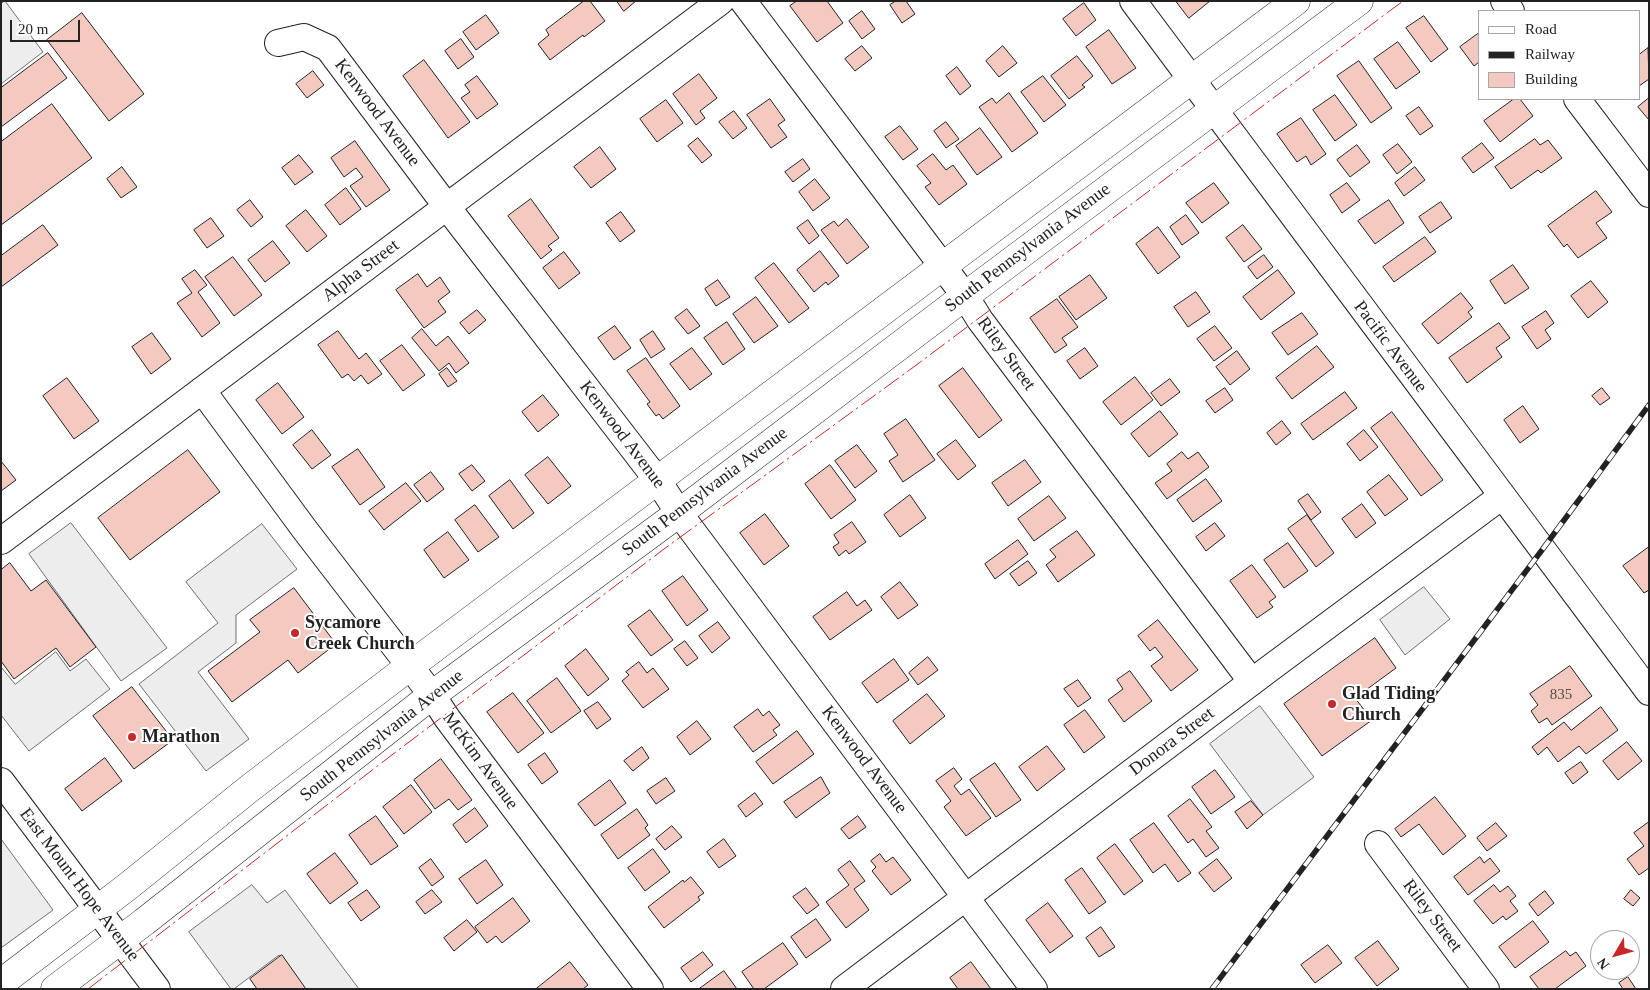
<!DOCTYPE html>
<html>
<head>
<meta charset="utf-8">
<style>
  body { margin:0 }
  #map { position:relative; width:1650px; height:990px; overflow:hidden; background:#fff; font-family:Georgia,serif }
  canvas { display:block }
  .frame { position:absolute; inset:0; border:2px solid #222; pointer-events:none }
  .legend { position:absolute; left:1478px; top:10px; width:162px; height:90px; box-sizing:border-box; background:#fff; border:1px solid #a7a7a7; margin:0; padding:6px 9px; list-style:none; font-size:15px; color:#222 }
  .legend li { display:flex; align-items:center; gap:10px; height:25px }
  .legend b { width:25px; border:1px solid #a7a7a7 }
  .north { position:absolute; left:1590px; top:930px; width:50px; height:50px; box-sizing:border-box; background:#fff; border:1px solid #a7a7a7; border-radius:50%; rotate:233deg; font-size:14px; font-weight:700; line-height:20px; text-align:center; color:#222 }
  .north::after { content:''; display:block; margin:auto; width:18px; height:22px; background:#c62828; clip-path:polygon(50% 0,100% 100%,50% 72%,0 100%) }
  .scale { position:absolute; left:10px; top:20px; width:70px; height:22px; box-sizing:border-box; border:2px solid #222; border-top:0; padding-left:6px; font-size:15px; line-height:18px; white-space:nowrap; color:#222; -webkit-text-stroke:4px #fff; paint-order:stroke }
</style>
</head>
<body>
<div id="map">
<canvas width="1650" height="990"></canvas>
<div class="frame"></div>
<ul class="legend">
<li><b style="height:6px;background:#fff"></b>Road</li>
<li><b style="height:6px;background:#222"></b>Railway</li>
<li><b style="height:14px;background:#f3c9c0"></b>Building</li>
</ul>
<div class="north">N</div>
<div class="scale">20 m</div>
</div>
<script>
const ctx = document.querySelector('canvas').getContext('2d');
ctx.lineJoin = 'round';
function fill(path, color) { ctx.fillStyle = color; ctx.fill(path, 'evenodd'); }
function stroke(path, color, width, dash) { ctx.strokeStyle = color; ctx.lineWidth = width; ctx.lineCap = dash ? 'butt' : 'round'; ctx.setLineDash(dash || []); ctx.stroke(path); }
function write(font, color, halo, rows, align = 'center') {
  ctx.font = font + ' Georgia,serif'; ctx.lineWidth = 4; ctx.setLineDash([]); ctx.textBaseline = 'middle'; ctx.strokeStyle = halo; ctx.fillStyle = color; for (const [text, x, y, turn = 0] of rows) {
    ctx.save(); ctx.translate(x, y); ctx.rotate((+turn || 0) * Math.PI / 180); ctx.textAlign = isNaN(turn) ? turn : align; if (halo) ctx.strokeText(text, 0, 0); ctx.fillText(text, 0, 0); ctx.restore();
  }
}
const parking = new Path2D(`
  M5,1l38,51 -42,32v-80z
  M71,523l96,125 -46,33 -92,-127z
  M262,524l35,45 -61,46v28l-38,29 51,67 -43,32 -67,-87 79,-61 -32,-41z
  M1424,587l26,32 -45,36 -25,-35z
  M56,652l14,19 16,-12 24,30 -81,62 -28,-36v-48l14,17z
  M1260,706l54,71 -51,38 -53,-71z
  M1,839l52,71 -52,38z
  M252,885l15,18 18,-13 74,99h-54l-26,-34 -45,34h-3l-42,-57z`);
fill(parking, '#ededed');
stroke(parking, '#6f6f6f', 1);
const building = new Path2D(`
  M584,1h6l15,20 -21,16 -1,-2 -33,25 -12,-16 11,-9 -3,-5z
  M617,1h19l-12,10z
  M797,1h30l16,22 -26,19 -27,-36z
  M896,1h10l9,13 -13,9 -12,-18z
  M1176,1h34l-21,17z
  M1084,3l12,17 -20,16 -13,-17z
  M862,11l13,18 -13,10 -13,-18z
  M82,13l62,81 -35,27 -62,-81z
  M486,15l13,18 -23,17 -13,-18z
  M1424,16l24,33 -17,13 -25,-34z
  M1109,30l27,38 -24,16 -26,-37z
  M1479,33v29l-5,4 -14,-19z
  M461,39l13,18 -16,12 -13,-18z
  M1398,42l22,30 -24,17 -22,-30z
  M862,46l10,12 -17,13 -10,-12z
  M1003,46l14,17 -18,14 -13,-16z
  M1648,48l1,31 -10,7v-31z
  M48,53l19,25 -66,49v-39z
  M1077,56l16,20 -11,9 3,2 -16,12 -18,-23z
  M424,60l46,62 -22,16 -45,-62z
  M1359,61l33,47 -21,15 -34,-47z
  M957,67l14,19 -11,9 -14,-19z
  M313,71l11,14 -17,13 -11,-14z
  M699,74l18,24 -17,13 5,7 -9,7 -23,-31z
  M477,76l21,28 -21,15 -16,-21 9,-6 -5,-7z
  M1043,76l23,29 -22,17 -23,-30z
  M1009,93l29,40 -26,19 -33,-45 13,-9 4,5z
  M1335,95l22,30 -22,16 -22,-31z
  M1649,98v22l-11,-13z
  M770,99l15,21 -7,5 9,12 -16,11 -24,-33z
  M1514,99h6l13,17 -33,26 -16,-21z
  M666,100l17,23 -26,19 -17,-23z
  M52,104l40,54 -91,67v-83z
  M1419,107l14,19 -13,9 -14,-19z
  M734,111l13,17 -14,11 -14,-17z
  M1301,118l25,36 -15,11 -5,-9 -9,6 -20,-28z
  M946,122l13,17 -13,9 -12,-17z
  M900,126l18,23 -15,11 -18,-23z
  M980,128l22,29 -25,18 -21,-29z
  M698,138l14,17 -10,8 -14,-17z
  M1535,139l5,6 8,-5 14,18 -21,15 -3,-3 -27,19 -16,-22z
  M355,141l35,49 -24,17 -16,-21 13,-9 -7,-9 -12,9 -13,-19z
  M1482,143l12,15 -21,15 -11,-15z
  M1398,144l14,18 -15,12 -14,-19z
  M1357,145l13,17 -20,15 -13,-17z
  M600,147l16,22 -25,19 -17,-21z
  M933,154l13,16 7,-5 14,19 -28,21 -14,-18 6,-4 -14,-17z
  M299,155l14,17 -18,13 -13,-17z
  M803,159l7,10 -17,13 -8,-10z
  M122,167l15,20 -16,11 -14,-19z
  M1415,167l10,13 -21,16 -9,-13z
  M815,179l15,19 -17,13 -14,-19z
  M1214,183l15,20 -27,20 -16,-20z
  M1347,183l13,17 -18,13 -12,-18z
  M346,188l15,21 -21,16 -15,-20z
  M1596,191l16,21 -16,11 11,15 -29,20 -11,-14 -3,3 -16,-21z
  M531,199l28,39 -11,8 4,4 -11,9 -33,-43z
  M250,200l13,17 -12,10 -14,-17z
  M1389,200l15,23 -29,21 -17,-23z
  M1441,202l11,16 -22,15 -11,-16z
  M306,210l21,26 -20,16 -21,-26z
  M621,212l14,19 -15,11 -14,-19z
  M1186,215l13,18 -17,12 -12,-18z
  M211,218l13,18 -17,12 -13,-18z
  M847,219l22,28 -22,17 -26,-34 13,-9 4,5z
  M808,220l11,16 -10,8 -12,-16z
  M43,225l15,20 -57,42v-31z
  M1243,225l19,24 -18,13 -18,-24z
  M1158,227l22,30 -22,17 -22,-30z
  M1425,237l11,15 -42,30 -11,-15z
  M273,241l17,22 -25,19 -17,-22z
  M820,251l19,25 -11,9 -2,-3 -12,10 -17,-22z
  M564,252l16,21 -21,16 -16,-21z
  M1264,255l9,12 -16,12 -9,-12z
  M233,257l29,38 -28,21 -29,-39z
  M774,263l35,45 -20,15 -34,-45z
  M1513,265l16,23 -24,16 -15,-23z
  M195,270l12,15 -9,7 22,31 -18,14 -25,-34 15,-10 -10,-14z
  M1278,270l17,23 -34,27 -18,-23z
  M418,274l9,13 13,-10 10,15 -12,9 8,11 -22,16 -28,-38z
  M1090,275l17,23 -31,22 -17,-23z
  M718,280l12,17 -14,9 -11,-17z
  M1591,281l17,21 -20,16 -17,-22z
  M1196,292l14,20 -22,15 -14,-20z
  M1461,293l12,15 -5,4 4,5 -34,27 -16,-20z
  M756,297l22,29 -24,17 -21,-29z
  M1057,299l21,28 -16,11 5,7 -12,8 -25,-35z
  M687,309l13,17 -12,8 -13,-16z
  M477,310l9,10 -17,14 -9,-11z
  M1546,311l8,12 -9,7 6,9 -14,10 -15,-22z
  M1302,313l16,21 -30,21 -16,-22z
  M727,322l18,27 -22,16 -19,-27z
  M1499,323l11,15 -14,10 6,9 -35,26 -18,-25z
  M615,326l16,22 -17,12 -16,-22z
  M1215,326l17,22 -18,13 -17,-22z
  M422,329l14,17 12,-10 21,27 -13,10 -7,-10 -10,8 -27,-33z
  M338,331l21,28 7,-6 16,21 -14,10 -7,-9 -7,6 -6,-7 -6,4 -24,-33z
  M653,331l12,18 -14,9 -11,-18z
  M152,333l19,26 -20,15 -19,-27z
  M402,345l23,30 -22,16 -23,-30z
  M1317,346l17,21 -42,32 -16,-21z
  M692,348l20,26 -22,16 -20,-26z
  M1085,348l13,18 -18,13 -13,-18z
  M1237,351l13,18 -20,16 -14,-18z
  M646,358l34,48 -17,13 -4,-5 -3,2 -9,-12 3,-2 -23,-31z
  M447,368l10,13 -9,6 -9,-13z
  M963,368l39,52 -23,18 -40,-52z
  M1135,377l18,23 -32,25 -18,-23z
  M67,378l32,43 -25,18 -31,-43z
  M1170,379l10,13 -19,14 -10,-13z
  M278,383l26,34 -22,17 -26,-34z
  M1225,388l8,12 -18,13 -9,-12z
  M1602,388l8,10 -10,7 -8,-9z
  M1345,392l12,16 -44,32 -12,-16z
  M543,395l16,20 -21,17 -16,-20z
  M1523,406l16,23 -19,14 -16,-23z
  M1160,411l18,23 -29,23 -18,-23z
  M1392,412l51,68 -22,16 -50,-68z
  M906,419l29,41 -32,22 -14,-21 9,-6 -14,-21z
  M1282,421l9,12 -15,12 -9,-12z
  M312,430l19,25 -19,14 -19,-24z
  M1364,430l14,17 -18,14 -13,-17z
  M956,440l20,26 -18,14 -21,-26z
  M857,445l20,26 -22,17 -20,-27z
  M358,449l27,38 -25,18 -28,-38z
  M188,450l32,42 -90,68 -32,-42z
  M1182,452l6,7 10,-7 11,15 -42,32 -12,-16 17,-12 -5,-7z
  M548,457l23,29 -23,18 -23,-29z
  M1025,460l16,22 -33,24 -16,-23z
  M1,461l15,19 -15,11z
  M472,465l13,16 -13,10 -13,-17z
  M830,465l26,35 -25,19 -26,-35z
  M431,472l13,17 -17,13 -13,-17z
  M1389,475l19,24 -23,17 -18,-24z
  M1206,479l16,22 -29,21 -16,-22z
  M510,480l24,33 -21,16 -24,-33z
  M406,483l15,18 -37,29 -15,-19z
  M1308,494l13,18 -10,8 -13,-19z
  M910,495l16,23 -26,19 -16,-22z
  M1049,496l17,22 -32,23 -16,-22z
  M1362,504l14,19 -20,15 -14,-19z
  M475,505l24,32 -21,15 -23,-32z
  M765,514l24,32 -25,19 -24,-32z
  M1307,515l27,38 -18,14 -28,-38z
  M852,522l14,20 -17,12 -3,-4 -7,6 -6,-9 6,-4 -5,-8z
  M1215,523l10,13 -19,15 -10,-14z
  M1077,531l18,24 -37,27 -12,-17 10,-8 -6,-7z
  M448,532l21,28 -25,18 -20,-28z
  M1018,540l10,14 -33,25 -10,-15z
  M1288,543l20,28 -24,17 -20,-28z
  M1649,547v43l-5,3 -21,-27z
  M1028,561l9,12 -18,13 -9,-12z
  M10,563l21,28 15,-11 50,67 -26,20 -14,-19 -42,31 -13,-18v-91z
  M1252,565l24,32 -7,5 4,5 -16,11 -27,-37z
  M683,576l25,34 -21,16 -25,-35z
  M900,582l18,23 -20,14 -17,-22z
  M294,588l42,56 -38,29 -10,-13 -56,42 -24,-31 52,-39 -10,-12z
  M847,592l10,14 8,-6 7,10 -42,30 -17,-23z
  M650,610l23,30 -22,16 -23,-30z
  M1158,620l40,50 -27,21 -20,-25 12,-9 -8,-10 -5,4 -12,-15z
  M718,622l12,16 -18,15 -13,-17z
  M1375,638l21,30 -41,30 17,22 -50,36 -38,-52z
  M685,641l13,17 -11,8 -13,-17z
  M586,649l23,30 -21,17 -23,-30z
  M928,657l10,13 -20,15 -9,-12z
  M894,659l15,21 -32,23 -15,-20z
  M639,662l8,11 6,-5 16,21 -26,19 -21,-27 7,-6 -3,-3z
  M1570,666l22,30 -40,29 -5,-7 -8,5 -8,-12 7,-6 -8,-11z
  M1130,671l22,30 -28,21 -16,-22 15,-11 -6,-9z
  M557,678l24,33 -30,22 -24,-32z
  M1078,680l13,18 -13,9 -14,-18z
  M132,687l41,53 -39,29 -41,-53z
  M513,693l31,40 -26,20 -31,-41z
  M927,694l18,22 -35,28 -17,-23z
  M598,702l13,17 -14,10 -13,-18z
  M1601,707l17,23 -32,24 -7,-8 -21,16 -11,-15 -9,8 -6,-8 32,-25 7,8z
  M758,709l5,7 6,-5 11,14 -7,5 4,5 -24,17 -19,-25z
  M1085,710l20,27 -21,16 -20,-28z
  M697,721l14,18 -21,16 -13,-18z
  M797,731l17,23 -41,30 -17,-22z
  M1627,742l15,19 -24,19 -15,-19z
  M1047,746l18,23 -28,22 -18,-24z
  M642,747l7,11 -16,13 -9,-10z
  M545,753l13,19 -16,12 -14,-19z
  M105,758l17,23 -40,30 -17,-22z
  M441,759l31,41 -14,10 -9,-11 -14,10 -21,-29z
  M1581,762l7,10 -15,12 -8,-11z
  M995,763l26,37 -25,17 -26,-37z
  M954,768l8,11 -8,7 7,9 8,-6 22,29 -25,18 -22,-29 7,-6 -15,-20z
  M1215,770l20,27 -24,17 -19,-27z
  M821,777l9,16 -34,25 -12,-16z
  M666,778l9,13 -19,13 -9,-13z
  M610,780l16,23 -31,23 -17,-22z
  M411,785l21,27 -28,22 -21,-27z
  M755,793l8,11 -17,13 -8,-11z
  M1435,797l31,39 -23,19 -24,-31 -18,13 -6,-8z
  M1190,799l22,28 -6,4 13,17 -13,9 -13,-18 -5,4 -20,-27z
  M1251,801l12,14 -16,14 -12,-17z
  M475,808l13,18 -22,17 -13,-18z
  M637,809l11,16 -3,3 5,7 -32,24 -17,-24z
  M376,816l22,30 -27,19 -22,-30z
  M858,816l8,11 -17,12 -8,-10z
  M1649,822v46l-10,7 -12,-16 17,-13 -10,-13z
  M1154,823l37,50 -13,9 -13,-18 -12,9 -23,-33z
  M1496,823l11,13 -20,15 -10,-13z
  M672,826l10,11 -17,13 -9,-11z
  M724,839l12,17 -17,12 -12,-16z
  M1115,844l28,37 -19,14 -27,-37z
  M653,849l17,23 -25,19 -17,-23z
  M335,853l23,30 -28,21 -23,-30z
  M880,854l6,8 7,-5 18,23 -20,15 -19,-24 4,-4 -5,-6z
  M1480,857l4,6 6,-5 10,13 -32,24 -14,-18z
  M431,859l13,18 -12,9 -13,-18z
  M1217,859l15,19 -18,14 -15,-19z
  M486,860l17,25 -26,19 -18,-25z
  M850,861l15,20 -11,8 15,21 -23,18 -20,-26 23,-17 -11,-15z
  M1082,868l24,34 -17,12 -24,-34z
  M691,877l13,16 -6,4 2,3 -36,28 -16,-21 35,-27 1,2z
  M1494,885l6,7 8,-6 8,10 -6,5 8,10 -12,9 -3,-4 -10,8 -19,-23z
  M806,888l13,17 -12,9 -14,-17z
  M367,890l13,17 -19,14 -13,-18z
  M432,890l10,12 -17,12 -9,-12z
  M1631,890l9,8 -7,8 -9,-7z
  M1545,891l9,12 -16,13 -9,-12z
  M513,898l17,23 -28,22 -6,-7 -9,7 -12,-16z
  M1048,903l25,33 -23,17 -24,-33z
  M816,919l15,21 -25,18 -15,-21z
  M467,920l10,12 -23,19 -10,-13z
  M1533,921l16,21 -34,26 -16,-21z
  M1101,927l14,20 -16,10 -13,-19z
  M1378,941l21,28 -22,17 -22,-28z
  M783,943l15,21 -34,25h-10l-12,-17z
  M1328,945l14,18 -27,20 -14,-18z
  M1566,951l4,5 6,-4 10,14 -31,23h-16l-9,-12z
  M703,952l10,13 -22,17 -10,-14z
  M282,955l24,34h-49l-7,-10z
  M570,962l18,23 -5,4h-47z
  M971,962l20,27h-33l-8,-11z
  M724,971l13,18h-38z
  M1628,977l8,12h-13l-4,-6z`);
fill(building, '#f3c9c0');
stroke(building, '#222', 1);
const minor = new Path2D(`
  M743,1l222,295 15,24 272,362
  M1133,1l516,691
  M1504,1l7,10
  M278,43l26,-6 24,11 119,159 211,274 21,32 355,476
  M1577,99l72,95
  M202,390l103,140 127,165 15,23 203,271
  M1,541l720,-540
  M1,781l156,208
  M1378,844l108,145
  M844,989l425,-320 233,-173`);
const major = new Path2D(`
  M1,983l126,-96 123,-99 160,-122 886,-665
  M55,989l89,-67 288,-227 247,-182 286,-217 394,-295`);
stroke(minor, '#222', 28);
stroke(major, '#222', 29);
stroke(minor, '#fff', 26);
stroke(major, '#fff', 28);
const rail = new Path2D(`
  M1212,989l330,-439 107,-145`);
stroke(rail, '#222', 5.5);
stroke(rail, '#fff', 4, [11]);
stroke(new Path2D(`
  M88,989l296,-228 280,-212 251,-183 488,-365`), '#c62828', 1, [18, 4, 2.5, 4]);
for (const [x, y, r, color] of [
  [295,633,5,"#c62828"],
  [1332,704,5,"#c62828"],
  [132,737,5,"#c62828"]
]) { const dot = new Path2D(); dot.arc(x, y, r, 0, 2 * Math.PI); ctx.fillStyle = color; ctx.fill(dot); stroke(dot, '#fff', 2); }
write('15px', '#564c4a', null, [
  ["835",1561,695]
]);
write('18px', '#222', '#fff', [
  ["Kenwood Avenue",377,113,53],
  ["South Pennsylvania Avenue",1028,248,-37],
  ["Alpha Street",361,271,-37],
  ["Pacific Avenue",1390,347,53],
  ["Riley Street",1006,354,54],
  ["Kenwood Avenue",622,435,53],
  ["South Pennsylvania Avenue",705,492,-37],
  ["South Pennsylvania Avenue",382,736,-38],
  ["Donora Street",1172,742,-37],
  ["Kenwood Avenue",864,760,53],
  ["McKim Avenue",480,761,54],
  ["East Mount Hope Avenue",79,885,53],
  ["Riley Street",1432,916,53]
]);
write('bold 18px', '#222', '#fff', [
  ["Sycamore",305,623],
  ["Creek Church",305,644],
  ["Glad Tiding",1342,694],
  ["Church",1342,715],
  ["Marathon",142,737]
], 'left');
</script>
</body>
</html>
